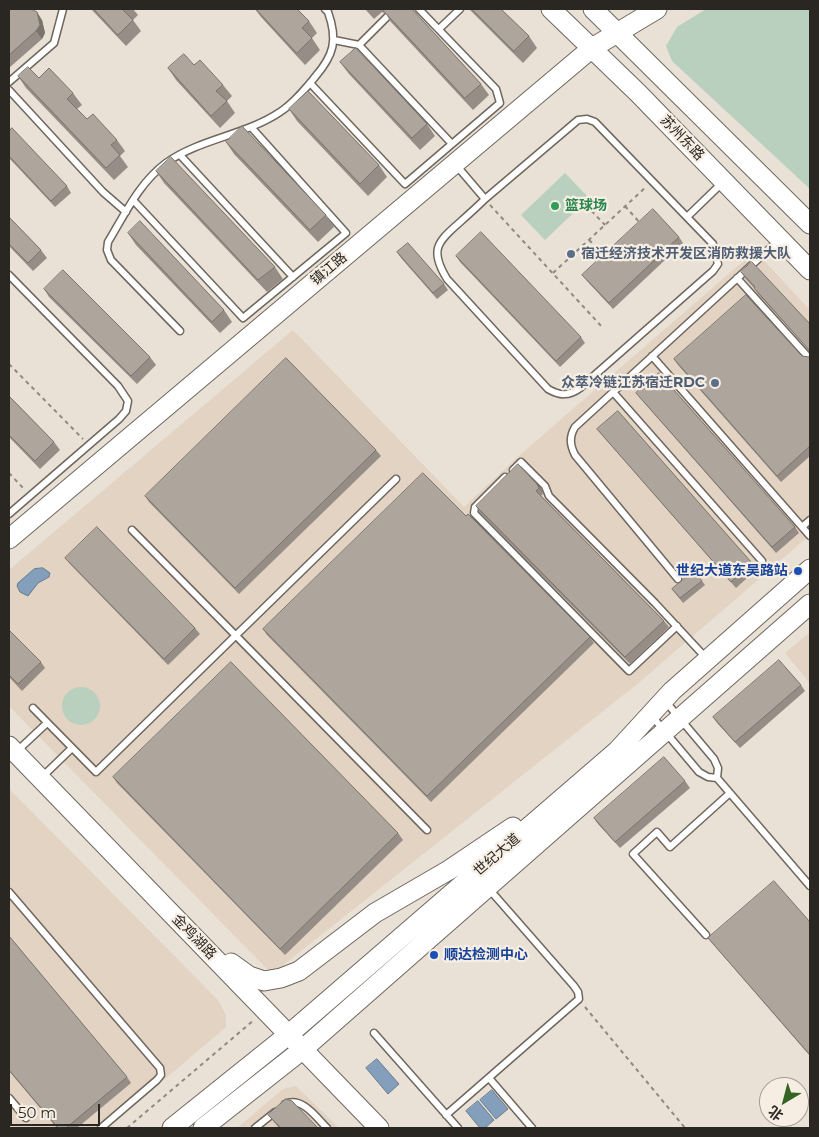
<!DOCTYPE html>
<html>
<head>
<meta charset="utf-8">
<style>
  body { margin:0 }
  #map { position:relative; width:819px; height:1137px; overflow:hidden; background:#e9e0d6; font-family:Montserrat,"Noto Sans SC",sans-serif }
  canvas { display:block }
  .frame { position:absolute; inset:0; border:10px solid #2a2622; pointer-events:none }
  .north { position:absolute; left:759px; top:1077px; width:50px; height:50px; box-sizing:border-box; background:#f6ede3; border:1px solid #a49d96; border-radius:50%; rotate:217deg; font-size:14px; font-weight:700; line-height:20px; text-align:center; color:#2a2622 }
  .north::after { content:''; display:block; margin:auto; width:18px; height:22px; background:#346323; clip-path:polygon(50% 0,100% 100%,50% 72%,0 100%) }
  .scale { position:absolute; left:10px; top:1104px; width:90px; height:22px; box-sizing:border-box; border:2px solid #2a2622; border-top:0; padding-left:6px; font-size:15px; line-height:18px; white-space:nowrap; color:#2a2622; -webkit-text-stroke:4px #f6ede3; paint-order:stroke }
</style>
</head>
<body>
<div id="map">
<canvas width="819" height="1137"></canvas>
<div class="frame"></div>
<div class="north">北</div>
<div class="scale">50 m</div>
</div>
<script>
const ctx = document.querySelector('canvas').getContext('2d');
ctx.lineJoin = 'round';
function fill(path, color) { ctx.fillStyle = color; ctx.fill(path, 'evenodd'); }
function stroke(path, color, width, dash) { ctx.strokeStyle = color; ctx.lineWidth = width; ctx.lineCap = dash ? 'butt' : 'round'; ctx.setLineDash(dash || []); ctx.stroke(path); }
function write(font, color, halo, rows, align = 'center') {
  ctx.font = font + ' Montserrat,"Noto Sans SC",sans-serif'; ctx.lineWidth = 4.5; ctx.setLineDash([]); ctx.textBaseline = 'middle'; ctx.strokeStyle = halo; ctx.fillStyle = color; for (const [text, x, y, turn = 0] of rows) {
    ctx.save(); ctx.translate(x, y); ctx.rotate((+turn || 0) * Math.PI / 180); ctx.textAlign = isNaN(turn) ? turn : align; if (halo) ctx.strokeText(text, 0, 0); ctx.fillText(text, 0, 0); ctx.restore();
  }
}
fill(new Path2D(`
  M755,251l55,59v225l-174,150 -364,289 -263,-268v-136l284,-240 171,177 57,-53z
  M810,632v51l-25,-30z
  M9,789l209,211 8,15v12l-119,101h-98z
  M296,1086l43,42h-102l46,-39z`), '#e2d3c3');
fill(new Path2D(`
  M706,9h104v180l-138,-128 -6,-15 11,-19z
  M565,173l24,25 -44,42 -24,-25z
  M62 706a19 19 0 1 1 38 0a19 19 0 1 1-38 0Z`), '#b9d0be');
const water = new Path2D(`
  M43,568l7,5 -1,4 -11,6 -10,13 -8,-4 -3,-6 1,-3 16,-14z
  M377,1059l22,25 -11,10 -22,-26z
  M492,1090l16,19 -12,10 -16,-19z
  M478,1101l16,19 -9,8h-5l-14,-17z`);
fill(water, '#839fbb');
stroke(water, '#687b8d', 1);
const lane = new Path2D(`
  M439,29l21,-20
  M334,40l25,5 93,99
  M359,45l36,-36
  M9,82l45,-39 9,-34
  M310,83l95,101 95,-81 -4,-14 -77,-80
  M9,90l94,102 23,20
  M180,155l113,122
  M456,165l29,34c-8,8 -17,16 -26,24 -23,20 -29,28 -12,56l101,110c12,7 21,7 32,-1l133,-117 5,-7 -5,-20 -118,-122 -8,-3 -9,1 -93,79
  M133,200l110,118 103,-85 -95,-106
  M687,217l35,-34
  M9,275l109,111 10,15 -2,10 -7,8 -110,95
  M737,278l73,81
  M180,331l-69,-71 -4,-10 1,-8c17,-28 31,-59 58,-79 33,-24 80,-28 114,-51 14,-9 25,-23 35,-35 19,-22 23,-37 13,-65l-3,-3
  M652,356l158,180
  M613,392l149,169
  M513,470l8,-8 24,24 4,10 106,107 52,56
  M505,477l-30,30 -1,6 155,158 48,-45
  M802,527l8,-7
  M132,530l295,300
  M678,579l-103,-124c-5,-10 -6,-18 0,-28l204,-187
  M33,708l63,64 300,-293
  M651,715l48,57 9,5 9,1 1,-10 -4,-9 -48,-57
  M16,752l31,-29
  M41,778l31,-30
  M717,778l93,108
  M9,892l151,176 1,7 -4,5 -56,48
  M706,935l-73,-81 24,-22 13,15 60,-54
  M374,1033l84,95
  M489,1078l43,50
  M9,1098l17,20
  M285,1104c17,-8 31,13 42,24
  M446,1115l133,-116 -1,-7 -4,-6 -85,-97
  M255,1128l20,-16`);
const secondary = new Path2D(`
  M551,9l87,84 172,177
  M593,9l217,215
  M9,539l583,-491 65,-39
  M9,746l370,382
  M231,963l18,13 15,5 17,-3 18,-7 76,-58 74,-43 64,-43
  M172,1128l116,-93 329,-284 55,-60 138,-122
  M203,1128l99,-78 508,-446`);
stroke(lane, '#6f675e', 9);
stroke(secondary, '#6f675e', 21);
stroke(new Path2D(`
  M490,205l113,123
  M586,205l19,20
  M625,206l15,17
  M589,240l16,16
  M553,273l93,-86
  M9,364l74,75
  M9,473l16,17
  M585,1007l100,121
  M127,1128l127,-108`), '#908982', 2, [4, 4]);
stroke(lane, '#fff', 6);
stroke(secondary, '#fff', 19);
fill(new Path2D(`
  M9,9l33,11 3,13 -3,6 -33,29z
  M91,9h42l5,6 -5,5 8,11 -15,15z
  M255,9h42l12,12 8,12 -5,5 8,12 -15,15 -44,-48z
  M365,9h47l69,75 8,11 -16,15 -83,-89 -5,-9 -1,1 -2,-1 -8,7z
  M469,9h32l28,27 8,12 -14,15z
  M340,62l87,62 8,12 -15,14 -71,-76z
  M194,65l29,20 9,11 -5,5 8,12 -15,15 -44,-48 -8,-12z
  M18,76l21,2 34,15 9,12 -5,4 10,10 30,21 8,11 -5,5 8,11 -14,13 -88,-92z
  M289,109l90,56 8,12 -19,19 -71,-75z
  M9,132l58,54 4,7 -16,14 -46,-49z
  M226,142l100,73 8,12 -16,15 -84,-88z
  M156,171l119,96 8,12 -16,13 -103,-109z
  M9,217l32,33 6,8 -14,13 -24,-25z
  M128,233l96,77 8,12 -12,11 -84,-88z
  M679,237l4,6 -70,66 -26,-28 -5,-6z
  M397,252l47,32 4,6 -11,9 -36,-41z
  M456,256l125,81 4,6 -25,24 -100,-105z
  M741,272l69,52v27l-52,-57 -4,-6 -9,-10z
  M44,289l106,68 6,8 -19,19 -88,-87z
  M810,354v102l-29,26 -103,-117 -4,-6 128,-3 7,1z
  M636,393l159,134 4,6 -23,20 -135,-154z
  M9,396l45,46 6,8 -20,19 -31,-32z
  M597,429l155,134 4,7 -20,18 -134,-153z
  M376,450l5,6 -142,138 -90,-92 -4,-6z
  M518,464l23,25 2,5 -2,2 123,125 5,6 -39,37 -150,-151 -4,-7z
  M65,558l130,70 5,6 -32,31 -98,-101z
  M702,581l3,4 -22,18 -11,-14z
  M263,629l327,8 4,6 -163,159 -164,-167z
  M9,630l32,32 4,6 -23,23 -13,-14z
  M801,685l4,6 -65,57 -23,-25 -4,-6z
  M113,777l285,56 5,7 -118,115 -168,-172z
  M685,781l5,7 -70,60 -22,-24 -4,-6z
  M810,922v134l-97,-112 -5,-6z
  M9,936l118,141 4,6 -54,45h-20l-48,-57z
  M268,1115l50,13h-39z`), '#968e86');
fill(new Path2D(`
  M37,12l5,8 3,13 -3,6 -6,-8z
  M536,483l5,6 2,5 -4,-6z`), '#7a746d');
const building = new Path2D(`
  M9,9h22l6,3 3,13 -4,6 -27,24z
  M94,9h30l-1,1 10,10 -15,15z
  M256,9h41l12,12 -7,7 10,10 -15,15z
  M382,9h30l69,75 -16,14z
  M472,9h29l28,27 -15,15z
  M356,48l71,76 -15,14 -72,-76z
  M184,54l10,11 6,-5 23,25 -7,6 11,10 -16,15 -43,-48z
  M28,67l11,11 10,-10 24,25 -6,6 20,20 6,-5 24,26 -6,5 9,10 -14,13 -88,-92z
  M308,91l71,74 -19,19 -71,-75z
  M242,126l84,89 -16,15 -84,-88z
  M12,128l55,58 -16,15 -42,-45v-24z
  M171,157l104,110 -17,13 -102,-109z
  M653,209l26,28 -70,66 -27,-28z
  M9,217l32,33 -13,13 -19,-19z
  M140,221l84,89 -12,12 -84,-89z
  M481,232l100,105 -25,24 -100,-105z
  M408,243l36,41 -11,9 -36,-41z
  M752,262l58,62v29l-1,-3 -55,-62 1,-1 -14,-15z
  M63,270l87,87 -19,19 -87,-87z
  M746,295l56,61 7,1 1,-3v92l-33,30 -103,-117z
  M286,358l90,92 -141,138 -90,-92z
  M659,373l136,154 -23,20 -136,-154z
  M9,396l45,46 -19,19 -26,-26z
  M618,411l134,152 -21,19 -134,-153z
  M518,464l18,19 3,5 -3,3 128,130 -39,36 -149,-151z
  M423,473l43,43 2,-2 122,123 -163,159 -164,-167z
  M97,527l98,101 -31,31 -99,-101z
  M694,571l8,10 -22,17 -8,-9z
  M9,630l32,32 -23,22 -9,-9z
  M779,660l22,25 -66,57 -22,-25z
  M231,662l167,171 -118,116 -167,-172z
  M664,757l21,24 -70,61 -21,-24z
  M774,881l36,41v133l-102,-117z
  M9,936l118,141 -61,51h-8l-49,-58z
  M286,1099l6,2 26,27h-37l-13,-13z`);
fill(building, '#aea59c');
stroke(building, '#7a746d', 1);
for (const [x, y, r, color] of [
  [555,206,5,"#2e9e5b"],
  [571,254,5,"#5c6f8a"],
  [715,383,5,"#5c6f8a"],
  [798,571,5,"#1a4fb4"],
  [434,955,5,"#1a4fb4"]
]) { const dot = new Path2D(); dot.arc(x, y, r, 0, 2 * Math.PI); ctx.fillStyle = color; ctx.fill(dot); stroke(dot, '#f6ede3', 2); }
write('14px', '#2a2622', '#f6ede3', [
  ["苏州东路",682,138,46],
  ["镇江路",329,269,-40],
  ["世纪大道",497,855,-41],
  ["金鸡湖路",194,937,46]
]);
write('bold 14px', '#27864d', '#f6ede3', [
  ["篮球场",565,206]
], 'left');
write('bold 14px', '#4e5e75', '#f6ede3', [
  ["宿迁经济技术开发区消防救援大队",581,254],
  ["众萃冷链江苏宿迁RDC",705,383,"right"]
], 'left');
write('bold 14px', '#164399', '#f6ede3', [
  ["世纪大道东吴路站",788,571],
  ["顺达检测中心",444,955,"left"]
], 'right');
</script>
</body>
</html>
